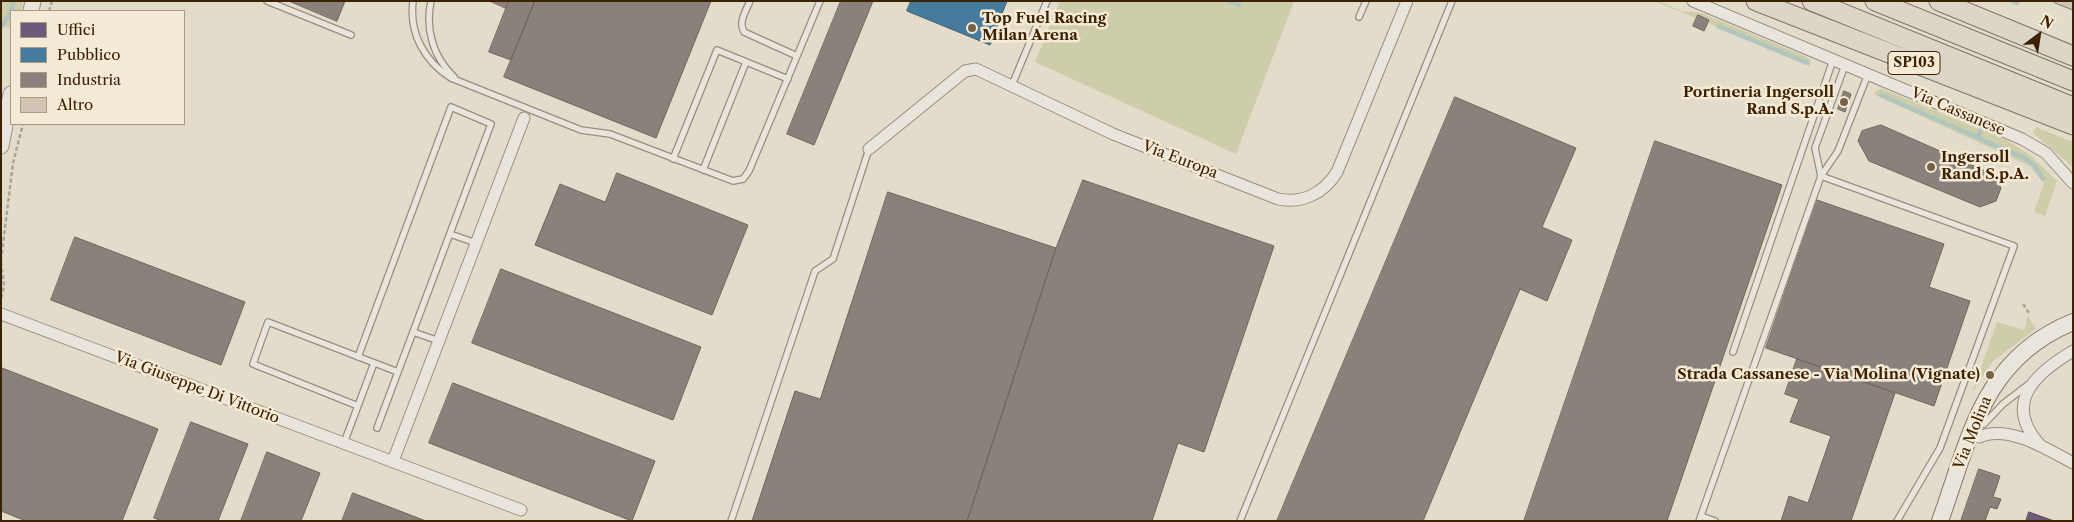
<!DOCTYPE html>
<html>
<head>
<meta charset="utf-8">
<style>
  body { margin:0 }
  #map { position:relative; width:2074px; height:522px; overflow:hidden; background:#e4dcca; font-family:"Libre Caslon Text",serif }
  canvas { display:block }
  .frame { position:absolute; inset:0; border:2px solid #3d2103; pointer-events:none }
  .legend { position:absolute; left:10px; top:10px; width:175px; height:115px; box-sizing:border-box; background:#f4ead6; border:1px solid #ab9a82; margin:0; padding:6px 9px; list-style:none; font-size:15px; color:#3d2103 }
  .legend li { display:flex; align-items:center; gap:10px; height:25px }
  .legend b { width:25px; border:1px solid #ab9a82 }
  .north { position:absolute; left:2014px; top:10px; width:50px; height:50px; -webkit-text-stroke:4px #f4ead6; paint-order:stroke; rotate:31deg; font-size:14px; font-weight:700; line-height:20px; text-align:center; color:#3d2103 }
  .north::after { content:''; display:block; margin:auto; width:18px; height:22px; background:#3d2103; clip-path:polygon(50% 0,100% 100%,50% 72%,0 100%) }
</style>
</head>
<body>
<div id="map">
<canvas width="2074" height="522"></canvas>
<div class="frame"></div>
<ul class="legend">
<li><b style="height:14px;background:#6d597a"></b>Uffici</li>
<li><b style="height:14px;background:#457b9d"></b>Pubblico</li>
<li><b style="height:14px;background:#8a817c"></b>Industria</li>
<li><b style="height:14px;background:#d3c4b8"></b>Altro</li>
</ul>
<div class="north">N</div>
</div>
<script>
const ctx = document.querySelector('canvas').getContext('2d');
ctx.lineJoin = 'round';
function fill(path, color) { ctx.fillStyle = color; ctx.fill(path, 'evenodd'); }
function stroke(path, color, width, dash) { ctx.strokeStyle = color; ctx.lineWidth = width; ctx.lineCap = dash ? 'butt' : 'round'; ctx.setLineDash(dash || []); ctx.stroke(path); }
function write(font, color, halo, rows, align = 'center') {
  ctx.font = font + ' "Libre Caslon Text",serif'; ctx.lineWidth = 5; ctx.setLineDash([]); ctx.textBaseline = 'middle'; ctx.strokeStyle = halo; ctx.fillStyle = color; for (const [text, x, y, turn = 0] of rows) {
    ctx.save(); ctx.translate(x, y); ctx.rotate((+turn || 0) * Math.PI / 180); ctx.textAlign = isNaN(turn) ? turn : align; if (halo) ctx.strokeText(text, 0, 0); ctx.fillText(text, 0, 0); ctx.restore();
  }
}
fill(new Path2D(`
  M1,1h22l-2,10h-10v18l-10,-4z
  M1060,1h234l-58,153 -201,-92z
  M1654,1h5l22,10 20,2 104,43 6,5 -1,5 -102,-43 1,-3 -11,-5 -2,3z
  M1882,89l126,52 23,15 26,25 -12,35 -11,-4 10,-29 -14,-17 -157,-72 4,-4z
  M2036,127l37,15v25l-40,-34z
  M2028,316l8,13 -43,32 -21,32 25,-71 27,8z`), '#cdcdaa');
const offices = new Path2D(`
  M2029,512l25,9h-28z`);
fill(offices, '#6d597a');
stroke(offices, '#5f4856', 1);
const public = new Path2D(`
  M911,1h96l-17,44 -83,-34z`);
fill(public, '#457b9d');
stroke(public, '#43606f', 1);
const industry = new Path2D(`
  M289,1h56l-8,20z
  M490,1h19l-3,7z
  M509,1h26l-24,59 -22,-8z
  M535,1h176l-55,137 -152,-61z
  M841,1h32l-59,144 -27,-11z
  M1698,15l11,5 -5,11 -11,-5z
  M1844,91l7,3 -6,18 -7,-3z
  M1455,97l121,51 -34,79 30,13 -25,61 -27,-12 -97,232h-146z
  M1881,125l111,49 9,14 -5,13 -16,6 -111,-46 -11,-20 4,-10z
  M1655,141l127,44 -115,336h-143z
  M617,173l131,52 -36,90 -177,-70 25,-61 45,18z
  M1083,180l191,66 -70,206 -26,-9 -26,78h-185l89,-273z
  M888,192l168,56 -89,273h-215l43,-130 25,8z
  M1817,200l127,44 -15,43 41,14 -36,105 -168,-58z
  M75,237l170,65 -24,63 -170,-65z
  M501,269l200,78 -28,73 -201,-77z
  M1797,359l98,34 -44,128h-70l8,-25 19,7 23,-67 -41,-14 9,-23 -14,-5z
  M2,368l156,61 -36,92h-96l-25,-10z
  M453,383l202,78 -23,60 -203,-78z
  M191,422l57,22 -30,77h-56l-8,-3z
  M267,452l53,21 -19,48h-60z
  M1979,469l21,7 -7,21 8,2 -4,10 -7,-2 -5,14h-24z
  M353,493l73,28h-84z`);
fill(industry, '#8a817c');
stroke(industry, '#736458', 1);
stroke(new Path2D(`
  M1229,1l10,4
  M2012,1l5,2
  M1718,26l89,37
  M1,27l9,-13 4,-13
  M1881,95l143,63 10,7 9,14
  M1978,137l3,-8`), '#b1c5bf', 4.5);
const building = new Path2D(`
  M2055,1h18v9l-18,-7z`);
fill(building, '#d3c4b8');
stroke(building, '#7e7567', 1);
const service = new Path2D(`
  M267,1l84,34
  M413,1c-4,32 11,60 38,77l130,52 29,4 123,47 10,-2 6,-8 71,-170
  M431,1c-6,28 2,56 23,76
  M750,1c-4,10 -12,21 -6,31l53,24
  M1359,17l7,-16
  M1012,85l35,-84
  M673,159l44,-109 71,29
  M703,170l43,-108
  M1821,176l193,70 -74,202 -43,73
  M1821,176l-6,-28 30,-83
  M450,234l26,9
  M413,332l26,9
  M1733,352l100,-292
  M358,357l93,-250 40,17 -114,304
  M358,406l-105,-42 15,-42 130,50
  M1984,424l19,-20 26,-20
  M344,443l30,-80
  M1701,516l14,5
  M731,521l84,-250 18,-12 36,-110
  M1240,521l212,-520
  M1699,521l122,-345 17,-25 30,-77`);
const minor = new Path2D(`
  M1693,1l329,138 24,14 27,30
  M869,149l96,-78 11,-2 137,65 165,65c25,5 46,-6 59,-27l70,-171
  M1,314l520,196
  M1979,437c29,-13 68,12 94,26
  M2041,446c-39,-42 -7,-72 32,-95
  M393,461l131,-343`);
const tertiary = new Path2D(`
  M31,11l2,-10
  M1,146l10,-52`);
const secondary = new Path2D(`
  M1940,521c30,-83 42,-162 133,-199`);
const trunk = new Path2D(`
  M1756,1l317,124
  M1812,1l261,106
  M1875,1l198,80
  M1939,1l134,55`);
stroke(service, '#968e80', 8);
stroke(minor, '#968e80', 13);
stroke(tertiary, '#968e80', 17);
stroke(secondary, '#7e7567', 18);
stroke(trunk, '#7e7567', 21);
stroke(new Path2D(`
  M49,11l3,-10
  M1,260l12,-97 10,-39
  M1,262l3,24 -3,13
  M2023,304l6,9`), '#a8a298', 2.5, [4, 2.5]);
stroke(service, '#e9e5dd', 5.5);
stroke(minor, '#e9e5dd', 11);
stroke(tertiary, '#e9e5dd', 15);
stroke(secondary, '#e9e5dd', 16);
stroke(trunk, '#ddd5c7', 19);
for (const [x, y, r, color] of [
  [972,28,5,"#776249"],
  [1844,102,5,"#776249"],
  [1931,167,5,"#776249"],
  [1990,375,5,"#776249"]
]) { const dot = new Path2D(); dot.arc(x, y, r, 0, 2 * Math.PI); ctx.fillStyle = color; ctx.fill(dot); stroke(dot, '#f4ead6', 2); }
for (const [x, y, w] of [
  [1914,63,52]
]) { const box = new Path2D(); box.roundRect(x - w / 2, y - 11.5, w, 23, 4); ctx.fillStyle = '#f4ead6'; ctx.fill(box); stroke(box, '#3d2103', 1); }
write('bold 14px', '#3d2103', null, [
  ["SP103",1914,63]
]);
write('bold 15px', '#3d2103', '#f4ead6', [
  ["Top Fuel Racing",982,19],
  ["Milan Arena",982,36],
  ["Portineria Ingersoll",1834,93,"right"],
  ["Rand S.p.A.",1834,110,"right"],
  ["Ingersoll",1941,158],
  ["Rand S.p.A.",1941,175],
  ["Strada Cassanese - Via Molina (Vignate)",1980,375,"right"]
], 'left');
write('15px', '#3d2103', '#f4ead6', [
  ["Via Cassanese",1958,112,23],
  ["Via Europa",1180,160,21],
  ["Via Giuseppe Di Vittorio",197,388,21],
  ["Via Molina",1973,433,-68]
]);
</script>
</body>
</html>
